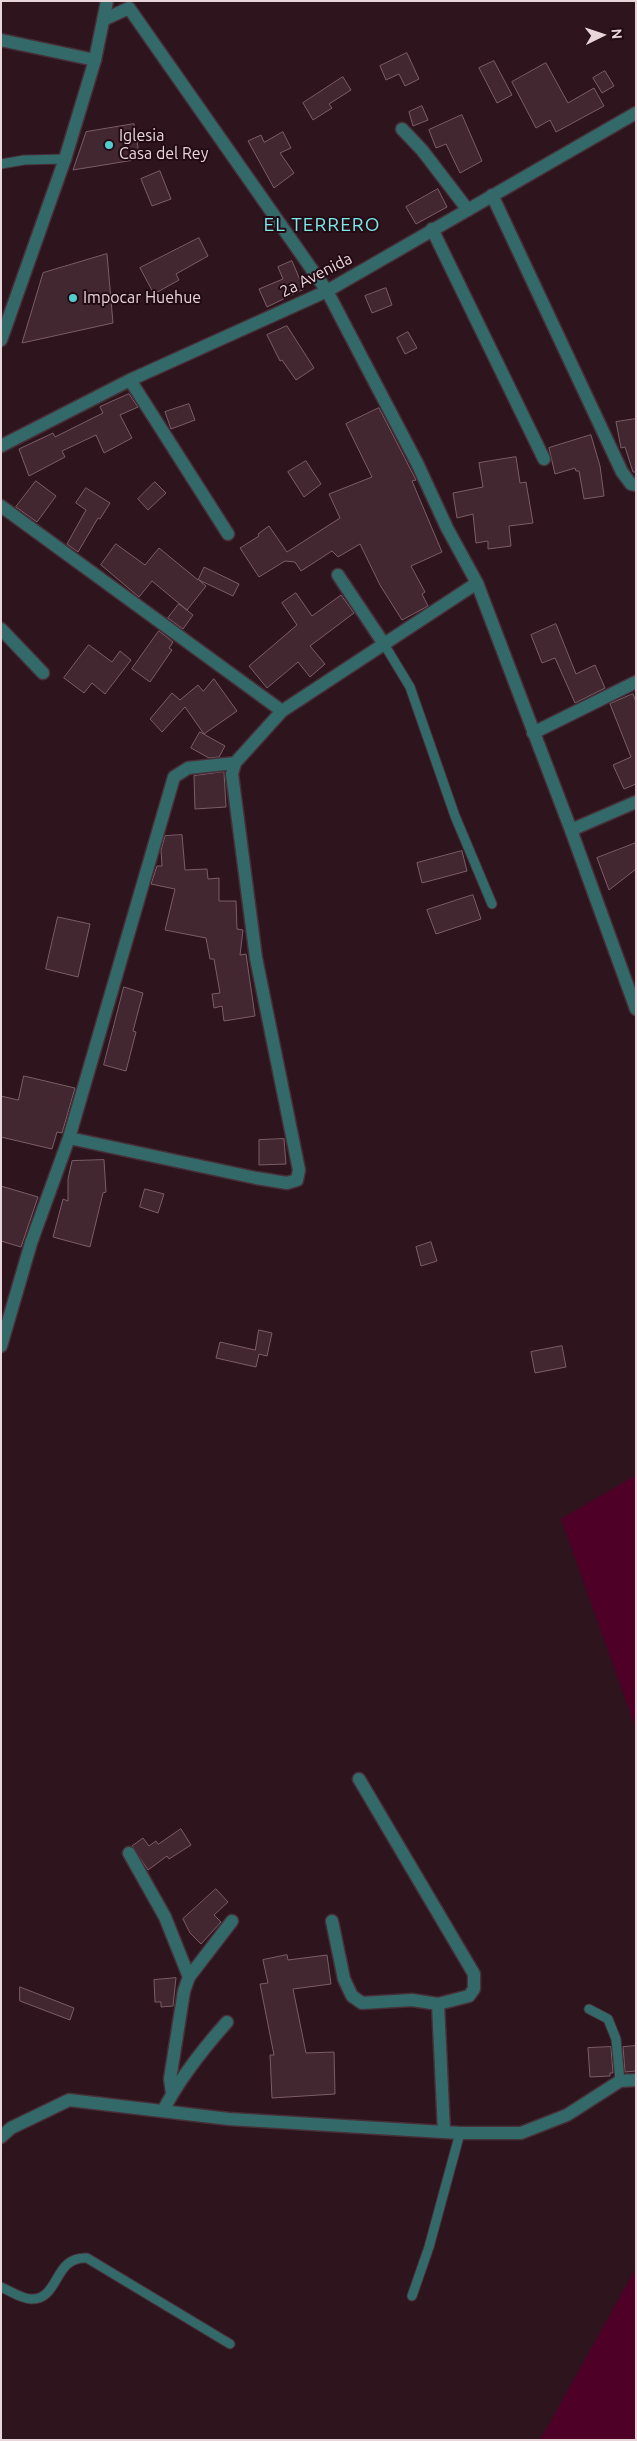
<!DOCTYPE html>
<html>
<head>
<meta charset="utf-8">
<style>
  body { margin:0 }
  #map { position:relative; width:637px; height:2441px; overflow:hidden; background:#2d141d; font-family:Ubuntu,sans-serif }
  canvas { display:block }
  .frame { position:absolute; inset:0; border:2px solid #e8d6db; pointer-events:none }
  .north { position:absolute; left:577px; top:10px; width:50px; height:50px; -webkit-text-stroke:4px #230b14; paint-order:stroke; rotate:86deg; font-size:14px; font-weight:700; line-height:20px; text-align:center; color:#e8d6db }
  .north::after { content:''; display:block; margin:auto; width:18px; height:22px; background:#e8d6db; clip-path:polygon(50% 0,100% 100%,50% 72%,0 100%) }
</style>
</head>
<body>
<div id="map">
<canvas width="637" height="2441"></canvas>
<div class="frame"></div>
<div class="north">N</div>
</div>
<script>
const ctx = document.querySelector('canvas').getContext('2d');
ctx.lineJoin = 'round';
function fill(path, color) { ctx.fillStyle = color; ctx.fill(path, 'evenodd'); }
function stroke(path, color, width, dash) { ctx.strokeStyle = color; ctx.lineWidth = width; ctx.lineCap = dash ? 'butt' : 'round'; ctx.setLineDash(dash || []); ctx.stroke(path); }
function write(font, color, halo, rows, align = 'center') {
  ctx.font = font + ' Ubuntu,sans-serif'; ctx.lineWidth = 4; ctx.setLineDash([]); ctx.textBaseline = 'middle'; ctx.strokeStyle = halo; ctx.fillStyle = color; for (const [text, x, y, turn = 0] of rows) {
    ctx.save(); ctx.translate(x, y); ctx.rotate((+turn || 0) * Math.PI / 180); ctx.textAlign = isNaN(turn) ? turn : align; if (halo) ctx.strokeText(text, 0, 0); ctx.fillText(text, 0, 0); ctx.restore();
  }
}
fill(new Path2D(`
  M636,1475v254l-75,-210z
  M636,2268v172h-96z`), '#4e0027');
const building = new Path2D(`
  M407,53l12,26 -14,7 -6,-12 -13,6 -6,-14z
  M494,61l18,34 -15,8 -18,-35z
  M546,63l22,40 26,-15 10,18 -48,26 -6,-12 -14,8 -24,-46z
  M605,71l9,15 -12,7 -9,-15z
  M343,77l8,13 -22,14 3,4 -19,12 -10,-17z
  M422,106l6,14 -15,6 -4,-14z
  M462,115l20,46 -22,12 -14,-29 -10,4 -7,-18z
  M134,124l6,35 -67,11 13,-38z
  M283,132l8,16 -11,5 14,20 -20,15 -26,-47 13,-6 3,7z
  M160,171l11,28 -19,7 -11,-27z
  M438,189l9,18 -31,17 -10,-17z
  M199,238l9,18 -32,18 3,6 -25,14 -14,-26z
  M107,254l6,69 -91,20 21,-70z
  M292,261l12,28 -37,18 -8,-18 24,-10 -5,-12z
  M386,288l6,17 -20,8 -7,-17z
  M287,326l27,42 -18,12 -14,-20 -2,1 -13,-26z
  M408,332l9,16 -12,6 -8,-16z
  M129,394l9,13 -18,8 12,23 -28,15 -8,-18 -34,16 3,6 -36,19 -10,-27 34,-16 2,4 48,-24 -3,-6z
  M189,404l6,16 -24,9 -6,-17z
  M379,408l37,72 -4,1 30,71 -31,14 14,26 -3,2 6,12 -26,14 -22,-35 -20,-41 -22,13 -6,-6 -31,20 -6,-9 -10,-1 -26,16 -19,-29 19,-12 -1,-2 11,-8 18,26 53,-34 -11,-24 43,-17 -26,-53z
  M636,419v53h-3l-8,-25 -4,1 -5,-26z
  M591,435l9,31 4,30 -20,3 -5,-28h-3l-1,-3 -20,6 -6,-26z
  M516,457l4,26 6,-1 7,41 -24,3 2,20 -23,3v-8l-12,2 -3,-29 -16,4 -4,-25 30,-6 -4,-24z
  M306,461l15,23 -17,13 -16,-25z
  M36,481l20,15 -19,26 -21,-15z
  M155,482l11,11 -18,17 -10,-11z
  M86,488l24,15 -10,16 -2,-1 -20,34 -11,-8 19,-34 -10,-7z
  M116,544l29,21 14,-17 39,32 6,-13 35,17 -6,12 -34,-16 7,6 -19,24 -35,-29 -13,16 -38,-32z
  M296,593l16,23 29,-21 13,18 -44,33 15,18 -15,13 -12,-15 -31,26 -18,-22 48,-41 -15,-22z
  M179,604l14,11 -10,14 -15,-11z
  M556,624l20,50 19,-9 10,23 -30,15 -20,-45 -13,5 -11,-28z
  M159,631l14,11 -4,6 3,2 -22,32 -18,-13z
  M89,645l23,17 8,-11 11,9 -26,34 -13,-11 -8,10 -20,-15z
  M214,679l23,32 -33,23 -19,-27 -23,25 -12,-13 22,-26 8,7 18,-15 5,6z
  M633,694l3,8v82l-12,5 -11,-24 18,-8 -21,-53z
  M200,732l25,14 -6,11 -10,1 -18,-10z
  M224,772l2,35 -31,2 -1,-33z
  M182,835l3,35 22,-1 1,10 11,-1v23h17l1,28 6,1 -3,25 6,-1 9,62 -31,5 -2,-15 -8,2 -2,-14 8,-1 -6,-34h-4l-4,-21 -41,-8 10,-41 -24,-5 6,-18h5l-1,-16 4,-14z
  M636,843v26l-27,21 -12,-32z
  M462,851l5,20 -45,12 -5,-20z
  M473,895l8,24 -45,15 -9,-24z
  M58,917l32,7 -12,53 -32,-8z
  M124,987l19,6 -10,38 3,1 -10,39 -22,-6z
  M24,1076l51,12 -13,45 -5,-1 -5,17 -51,-12v-41l17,4z
  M284,1139l2,25 -27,1v-25z
  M104,1160l2,32 -3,1 -13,54 -37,-10 10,-38 5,2v-22l4,-18z
  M1,1186l37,11 -17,50 -20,-6z
  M145,1189l19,5 -6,19 -18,-6z
  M431,1242l6,19 -16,5 -5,-19z
  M259,1330l13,3 -5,23 -8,-2 -3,13 -40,-9 4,-16 35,8z
  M562,1346l4,21 -31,6 -4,-21z
  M181,1829l10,16 -22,14 -2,-3 -19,14 -16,-24 11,-8 6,8 7,-5 2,3z
  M216,1889l12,13 -14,13 7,7 -20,22 -11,-11 -7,-14z
  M287,1955l1,5 39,-5 4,29 -38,5 13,64 28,-1 1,42 -63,4 -2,-43h4l-14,-71 8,-1 -5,-23z
  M176,1978l-3,28 -12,1v-5h-6l-1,-22z
  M20,1987l54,21 -4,12 -50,-19z
  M636,2046v25l-11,1 -2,-25z
  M611,2047l2,26h-3v3l-20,1 -2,-29z`);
fill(building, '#422730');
stroke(building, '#7c5d67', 1);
const service = new Path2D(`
  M1,164l23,-4 41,-1
  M384,644l26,43 45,129 37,88
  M589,2009l19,10 8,20 4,42
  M1,2287c9,4 21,12 30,12 29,1 22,-43 56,-41l143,86
  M412,2296l17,-49 31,-114`);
const minor = new Path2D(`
  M105,19l24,-11 198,283 90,172 30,65 30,55 94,247 65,179
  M1,40l94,20
  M402,129l20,21 46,60
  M492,195l130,277 9,12 5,1
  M432,229l112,230
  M130,380l98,154
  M1,446l129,-66 197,-89 309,-178
  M1,506l281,205
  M338,575l46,69
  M1,629l42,44
  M533,733l103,-51
  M571,830l65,-28
  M69,1138l187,40 31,5 10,-3 2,-10 -43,-212 -24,-184 3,-11 47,-52 195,-128
  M1,1346l30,-103 38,-105 105,-361 14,-9 47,-5
  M359,1779l115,195v15l-5,7 -31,8
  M129,1853l36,64 24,60
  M332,1921l12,58 8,17 10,7 50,-3 26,4 6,127
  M172,2093l-2,-14 14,-88 5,-14 43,-56
  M163,2111c16,-32 40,-62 64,-89
  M1,2137l10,-9 58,-28 160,19 231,14h61l46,-18 53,-34 16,-1`);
const tertiary = new Path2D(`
  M1,340l64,-181 30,-99 12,-59`);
stroke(service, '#472f38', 11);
stroke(minor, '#472f38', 15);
stroke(tertiary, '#472f38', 15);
stroke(service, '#34696a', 9);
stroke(minor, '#34696a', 12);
stroke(tertiary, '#34696a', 12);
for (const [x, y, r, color] of [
  [109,145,5,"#52cdcf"],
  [73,298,5,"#52cdcf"]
]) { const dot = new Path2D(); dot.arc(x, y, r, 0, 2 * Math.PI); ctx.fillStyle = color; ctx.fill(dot); stroke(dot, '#230b14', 2); }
write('16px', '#e8d6db', '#230b14', [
  ["Iglesia",119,136],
  ["Casa del Rey",119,154],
  ["Impocar Huehue",83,298]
], 'left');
write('16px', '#e8d6db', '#230b14', [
  ["2a Avenida",316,275,-27]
]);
ctx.letterSpacing = '1px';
write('19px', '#7ce8ea', '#230b14', [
  ["EL TERRERO",322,225]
]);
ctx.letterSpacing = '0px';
</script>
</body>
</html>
